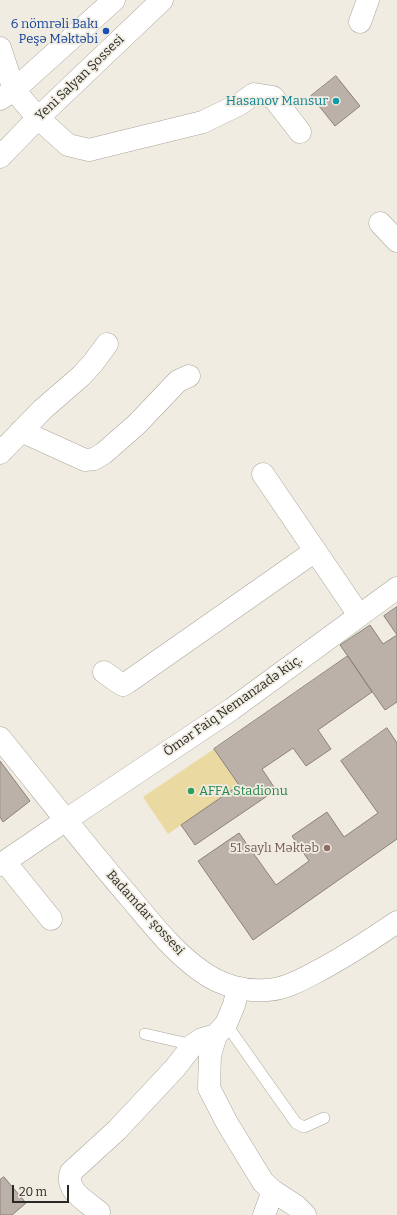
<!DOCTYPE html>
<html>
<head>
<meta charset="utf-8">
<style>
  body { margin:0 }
  #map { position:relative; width:397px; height:1215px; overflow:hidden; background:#f0ece1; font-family:Bitter,serif }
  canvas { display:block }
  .scale { position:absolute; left:12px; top:1185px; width:57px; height:18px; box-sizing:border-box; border:2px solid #2b2925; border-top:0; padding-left:5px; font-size:12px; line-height:14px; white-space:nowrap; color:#2b2925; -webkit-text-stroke:3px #f0ece1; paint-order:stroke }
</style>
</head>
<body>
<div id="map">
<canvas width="397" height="1215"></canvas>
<div class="scale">20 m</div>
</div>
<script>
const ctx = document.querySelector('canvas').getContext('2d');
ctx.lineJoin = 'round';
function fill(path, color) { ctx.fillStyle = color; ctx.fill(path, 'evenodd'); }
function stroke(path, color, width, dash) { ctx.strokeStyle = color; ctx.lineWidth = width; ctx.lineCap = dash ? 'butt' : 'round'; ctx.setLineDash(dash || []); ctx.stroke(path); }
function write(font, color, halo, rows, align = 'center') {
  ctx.font = font + ' Bitter,serif'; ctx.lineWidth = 3.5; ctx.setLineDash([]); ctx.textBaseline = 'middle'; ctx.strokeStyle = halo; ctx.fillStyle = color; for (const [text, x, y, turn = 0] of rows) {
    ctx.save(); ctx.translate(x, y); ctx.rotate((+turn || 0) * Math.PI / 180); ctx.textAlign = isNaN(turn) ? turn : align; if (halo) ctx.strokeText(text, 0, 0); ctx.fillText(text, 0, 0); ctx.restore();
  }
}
fill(new Path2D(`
  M214,749l25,36 -71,49 -25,-37z`), '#ead9a0');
const building = new Path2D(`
  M336,76l24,30 -25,20 -24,-30z
  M397,607v95l-12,8 -45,-65 30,-20 13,19 14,-9 -13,-19z
  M348,656l24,36 -54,38 13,19 -25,17 -13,-18 -31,21 14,21 -81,55 -14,-20 58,-40 -25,-36z
  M387,728l10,15v96l-144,101 -55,-79 41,-28 37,52 33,-24 -17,-25 35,-24 17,25 34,-24 -37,-52z
  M0,761l30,40 -27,21 -3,-5z
  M4,1177l22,26 -14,12h-12v-35z`);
fill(building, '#bbb1a9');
stroke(building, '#8b817a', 1);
const service = new Path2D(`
  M226,1024l70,99 8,4 20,-9
  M145,1034l48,11`);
const minor = new Path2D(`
  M360,22l8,-22
  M0,48l14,42 24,28 30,27 21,5 114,-28 37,-18 14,-10 19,3 27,35
  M0,99l14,-9 100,-90
  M380,223l17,18
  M21,431l64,29 9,-1 10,-6 33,-29 41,-43 11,-5
  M0,453l43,-44 38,-33 12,-13 14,-19
  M263,474l96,141
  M104,672l14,10 5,3 5,-3 187,-131
  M5,862l46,57
  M0,865l66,-45
  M238,988l-4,17 -8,19 -10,11 -6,20 -1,33 18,35 36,59 10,9 23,15 9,9
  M99,1212c-14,-12 -34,-21 -28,-40l46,-42 58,-62 18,-23 9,-6 14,-4
  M264,1215l9,-24`);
const tertiary = new Path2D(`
  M66,820l166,-111 165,-121`);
const secondary = new Path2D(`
  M0,157l38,-39 124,-118
  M0,738c44,54 86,109 132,162 21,25 42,52 69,71 19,14 43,21 66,19 19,-1 36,-11 53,-20 26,-14 52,-31 77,-48`);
stroke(service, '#aaa69c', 12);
stroke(minor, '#aaa69c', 23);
stroke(tertiary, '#aaa69c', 23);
stroke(secondary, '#aaa69c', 23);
stroke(service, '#fff', 11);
stroke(minor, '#fff', 22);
stroke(tertiary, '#fff', 22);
stroke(secondary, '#fff', 22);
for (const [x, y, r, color] of [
  [106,31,4,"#1a4fb4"],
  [336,101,4,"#0f9aa8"],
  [191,791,4,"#2e9e5b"],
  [327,848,4,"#8d6e63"]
]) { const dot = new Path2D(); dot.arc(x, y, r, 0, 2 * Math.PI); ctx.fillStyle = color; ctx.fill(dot); stroke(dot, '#f0ece1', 1.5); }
write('13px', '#164399', '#f0ece1', [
  ["6 nömrəli Bakı",98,24],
  ["Peşə Məktəbi",98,39]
], 'right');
write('13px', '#2b2925', '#f0ece1', [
  ["Yeni Salyan Şossesi",80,78,-44],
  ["Ömər Faiq Nemanzadə küç.",233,706,-35],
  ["Badamdar şossesi",145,913,48]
]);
write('13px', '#0d838f', '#f0ece1', [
  ["Hasanov Mansur",328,101]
], 'right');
write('13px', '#27864d', '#f0ece1', [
  ["AFFA Stadionu",199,791]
], 'left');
write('13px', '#785e54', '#f0ece1', [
  ["51 saylı Məktəb",319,848]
], 'right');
</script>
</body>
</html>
